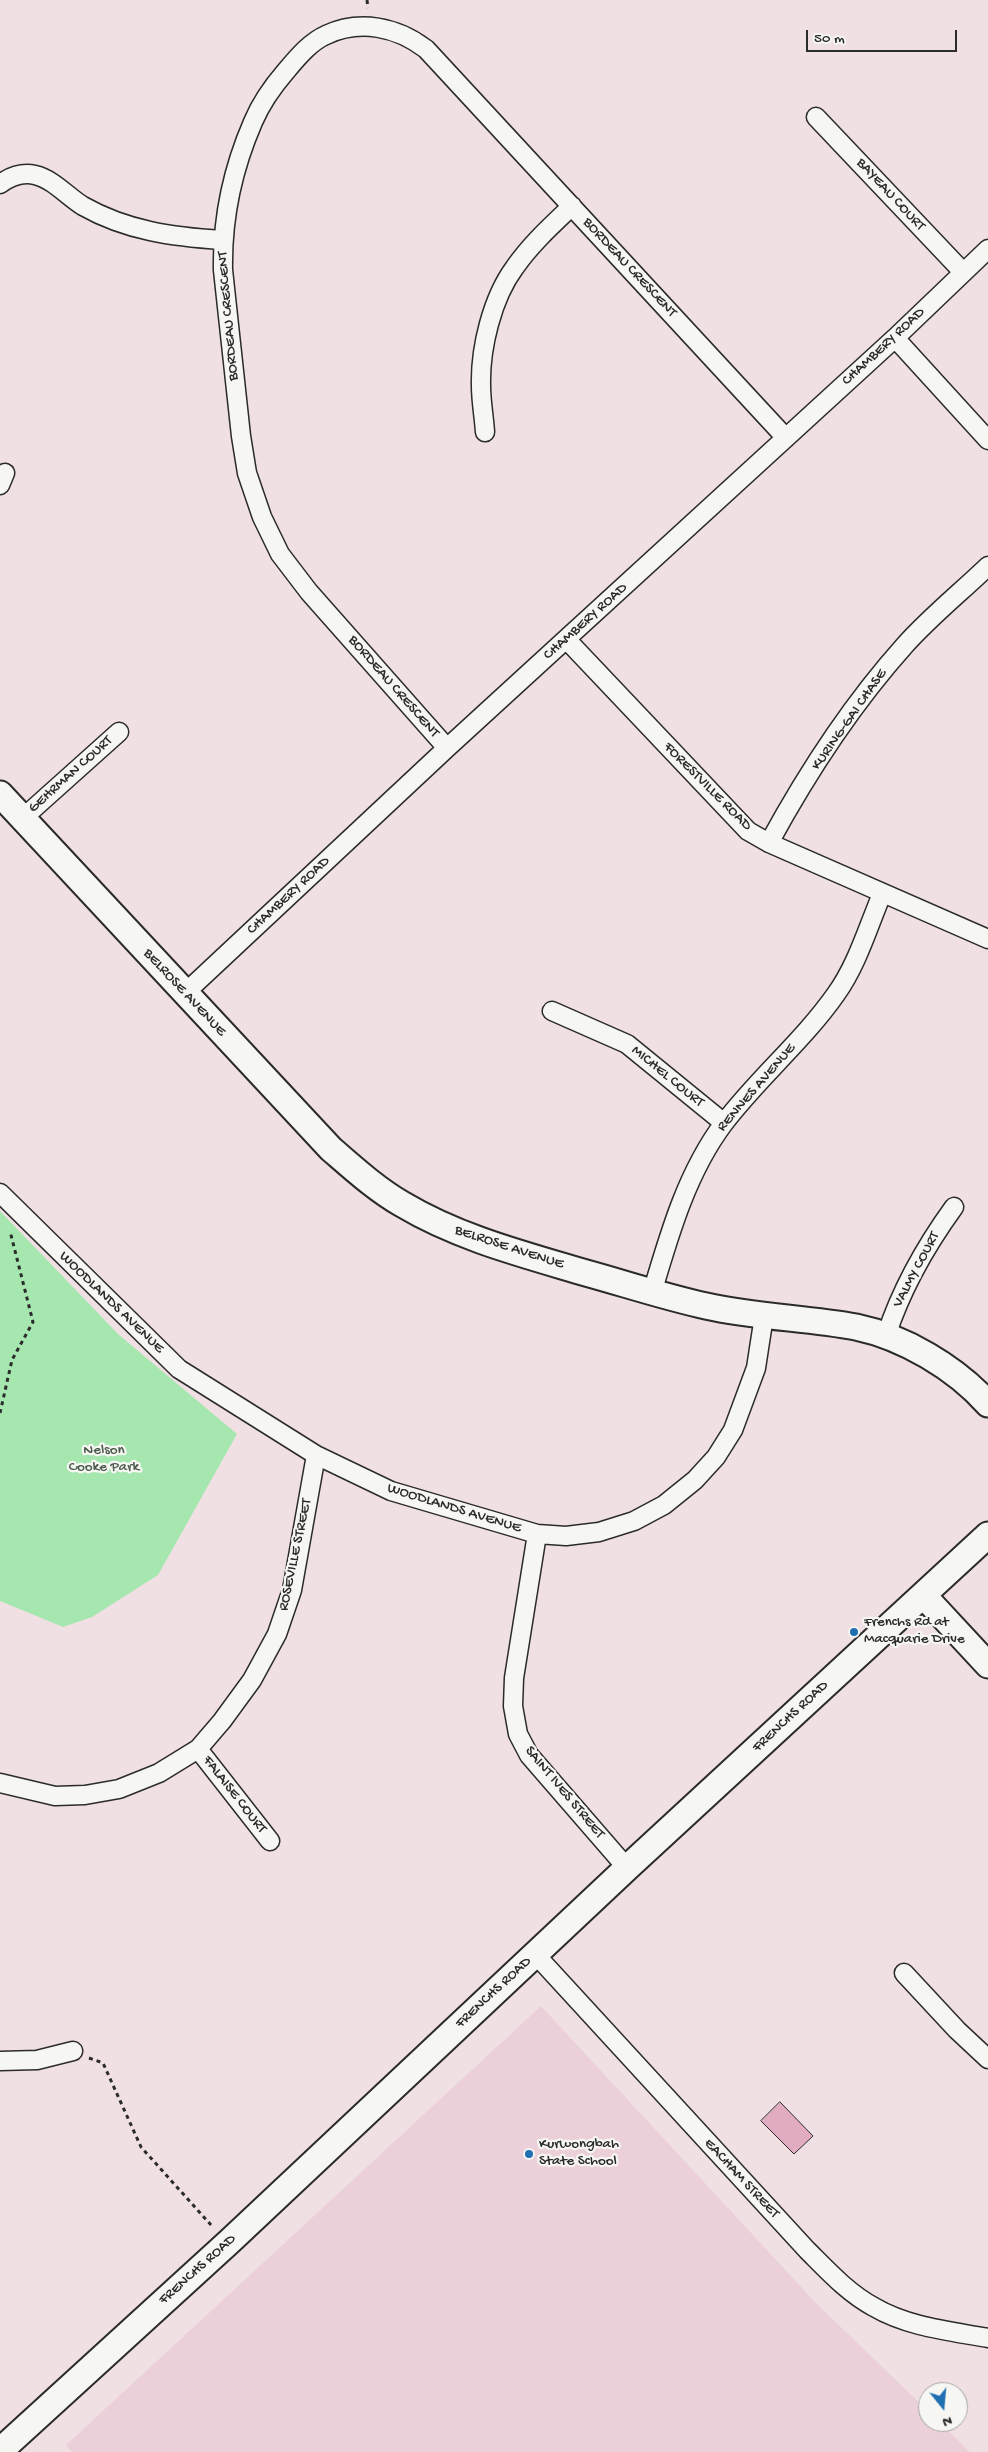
<!DOCTYPE html>
<html>
<head>
<meta charset="utf-8">
<style>
  body { margin:0 }
  #map { position:relative; width:988px; height:2452px; overflow:hidden; background:#f0e0e3; font-family:"Gochi Hand",sans-serif }
  canvas { display:block }
  .north { position:absolute; left:918px; top:2382px; width:50px; height:50px; box-sizing:border-box; background:#f6f6f2; border:1px solid #a5a5a2; border-radius:50%; rotate:163deg; font-size:14px; font-weight:700; line-height:20px; text-align:center; color:#2b2b2b }
  .north::after { content:''; display:block; margin:auto; width:18px; height:22px; background:#1f6fb2; clip-path:polygon(50% 0,100% 100%,50% 72%,0 100%) }
  .scale { position:absolute; left:806px; top:30px; width:151px; height:22px; box-sizing:border-box; border:2px solid #2b2b2b; border-top:0; padding-left:6px; font-size:15px; line-height:18px; white-space:nowrap; color:#2b2b2b; -webkit-text-stroke:4px #f6f6f2; paint-order:stroke }
</style>
</head>
<body>
<div id="map">
<canvas width="988" height="2452"></canvas>
<div class="north">N</div>
<div class="scale">50 m</div>
</div>
<script>
const ctx = document.querySelector('canvas').getContext('2d');
ctx.lineJoin = 'round';
function fill(path, color) { ctx.fillStyle = color; ctx.fill(path, 'evenodd'); }
function stroke(path, color, width, dash) { ctx.strokeStyle = color; ctx.lineWidth = width; ctx.lineCap = dash ? 'butt' : 'round'; ctx.setLineDash(dash || []); ctx.stroke(path); }
function write(font, color, halo, rows, align = 'center') {
  ctx.font = font + ' "Gochi Hand",sans-serif'; ctx.lineWidth = 4.5; ctx.setLineDash([]); ctx.textBaseline = 'middle'; ctx.strokeStyle = halo; ctx.fillStyle = color; for (const [text, x, y, turn = 0] of rows) {
    ctx.save(); ctx.translate(x, y); ctx.rotate((+turn || 0) * Math.PI / 180); ctx.textAlign = isNaN(turn) ? turn : align; if (halo) ctx.strokeText(text, 0, 0); ctx.fillText(text, 0, 0); ctx.restore();
  }
}
fill(new Path2D(`
  M541,2006l275,297 112,108v11h11l31,30h-898l-6,-7z`), '#ecd0d9');
fill(new Path2D(`
  M0,1211l118,123 119,100 -79,141 -66,42 -29,10 -63,-26z`), '#a6e7b0');
const building = new Path2D(`
  M780,2102l33,34 -19,18 -33,-33z`);
fill(building, '#e1abc1');
stroke(building, '#2b2b2b', 1);
const street = new Path2D(`
  M816,117l147,155
  M0,184c11,-8 22,-12 35,-9 18,4 33,22 48,31 44,25 91,31 139,34
  M895,338l93,102
  M485,432c-1,-15 -4,-31 -4,-46 -1,-38 11,-88 34,-119 16,-23 37,-42 57,-61
  M0,485l5,-12
  M567,640l181,191 21,12 219,96
  M447,748l-138,-156 -29,-38 -18,-37 -15,-44 -6,-37 -18,-166c-1,-50 10,-102 30,-148 8,-19 20,-36 33,-51 11,-13 24,-29 40,-36 34,-16 71,-8 100,14l360,389
  M23,818l96,-86
  M769,843c37,-68 84,-140 136,-198 25,-28 56,-53 83,-79
  M184,994l263,-246 448,-410 93,-89
  M552,1011l75,33 97,79
  M0,1193l179,176 137,86 75,36 146,43 29,2 33,-4 35,-11 30,-16 31,-25 21,-23 17,-27 23,-62 8,-52
  M652,1293c17,-58 35,-121 72,-170 35,-46 79,-82 112,-129 21,-29 32,-67 46,-100
  M886,1336c15,-46 39,-89 68,-129
  M537,1534l-23,144 -1,28 5,28 11,21 98,113
  M198,1749l72,92
  M0,1783l55,13 30,-1 34,-6 40,-16 39,-24 24,-28 30,-41 25,-46 15,-44 24,-135
  M536,1955l271,295c21,21 41,43 67,57 34,20 76,24 114,31
  M904,1973l53,57 31,29
  M0,2061l37,-1 36,-9`);
const secondary = new Path2D(`
  M0,794l331,355c22,19 45,40 71,55 57,34 120,50 184,69 40,11 79,24 120,33 49,11 100,12 150,21 48,10 100,41 132,77
  M923,1595l65,70
  M0,2451l230,-210 397,-373 361,-333`);
stroke(street, '#2b2b2b', 21);
stroke(secondary, '#2b2b2b', 29);
stroke(new Path2D(`
  M367,0l1,8
  M0,1413l12,-53 21,-38 -23,-91
  M89,2058l14,5 38,84 70,78`), '#2b2b2b', 3, [4, 4]);
stroke(street, '#f6f6f2', 18);
stroke(secondary, '#f6f6f2', 25);
for (const [x, y, r, color] of [
  [854,1632,5,"#1f6fb2"],
  [529,2154,5,"#1f6fb2"]
]) { const dot = new Path2D(); dot.arc(x, y, r, 0, 2 * Math.PI); ctx.fillStyle = color; ctx.fill(dot); stroke(dot, '#f6f6f2', 2); }
write('15px', '#2b2b2b', '#f6f6f2', [
  ["BAYEAU COURT",890,195,47],
  ["BORDEAU CRESCENT",629,268,47],
  ["BORDEAU CRESCENT",229,316,-95],
  ["CHAMBERY ROAD",884,347,-43],
  ["CHAMBERY ROAD",586,622,-42],
  ["BORDEAU CRESCENT",393,687,49],
  ["KURING-GAI CHASE",850,720,-55],
  ["GEHRMAN COURT",71,775,-42],
  ["FORESTVILLE ROAD",707,787,45],
  ["CHAMBERY ROAD",289,896,-43],
  ["BELROSE AVENUE",184,993,47],
  ["MICHEL COURT",667,1077,39],
  ["RENNES AVENUE",757,1088,-49],
  ["BELROSE AVENUE",509,1248,18],
  ["VALMY COURT",917,1270,-62],
  ["WOODLANDS AVENUE",111,1303,44],
  ["WOODLANDS AVENUE",454,1509,17],
  ["ROSEVILLE STREET",296,1555,-78],
  ["FRENCHS ROAD",791,1717,-43],
  ["SAINT IVES STREET",564,1793,50],
  ["FALAISE COURT",234,1795,52],
  ["FRENCHS ROAD",494,1993,-43],
  ["EACHAM STREET",741,2179,47],
  ["FRENCHS ROAD",198,2270,-42]
]);
write('15px', '#4a5a4c', '#f6f6f2', [
  ["Nelson",104,1451],
  ["Cooke Park",104,1468]
]);
write('15px', '#2b2b2b', '#f6f6f2', [
  ["Frenchs Rd at",864,1623],
  ["Macquarie Drive",864,1640],
  ["Kurwongbah",539,2145],
  ["State School",539,2162]
], 'left');
</script>
</body>
</html>
